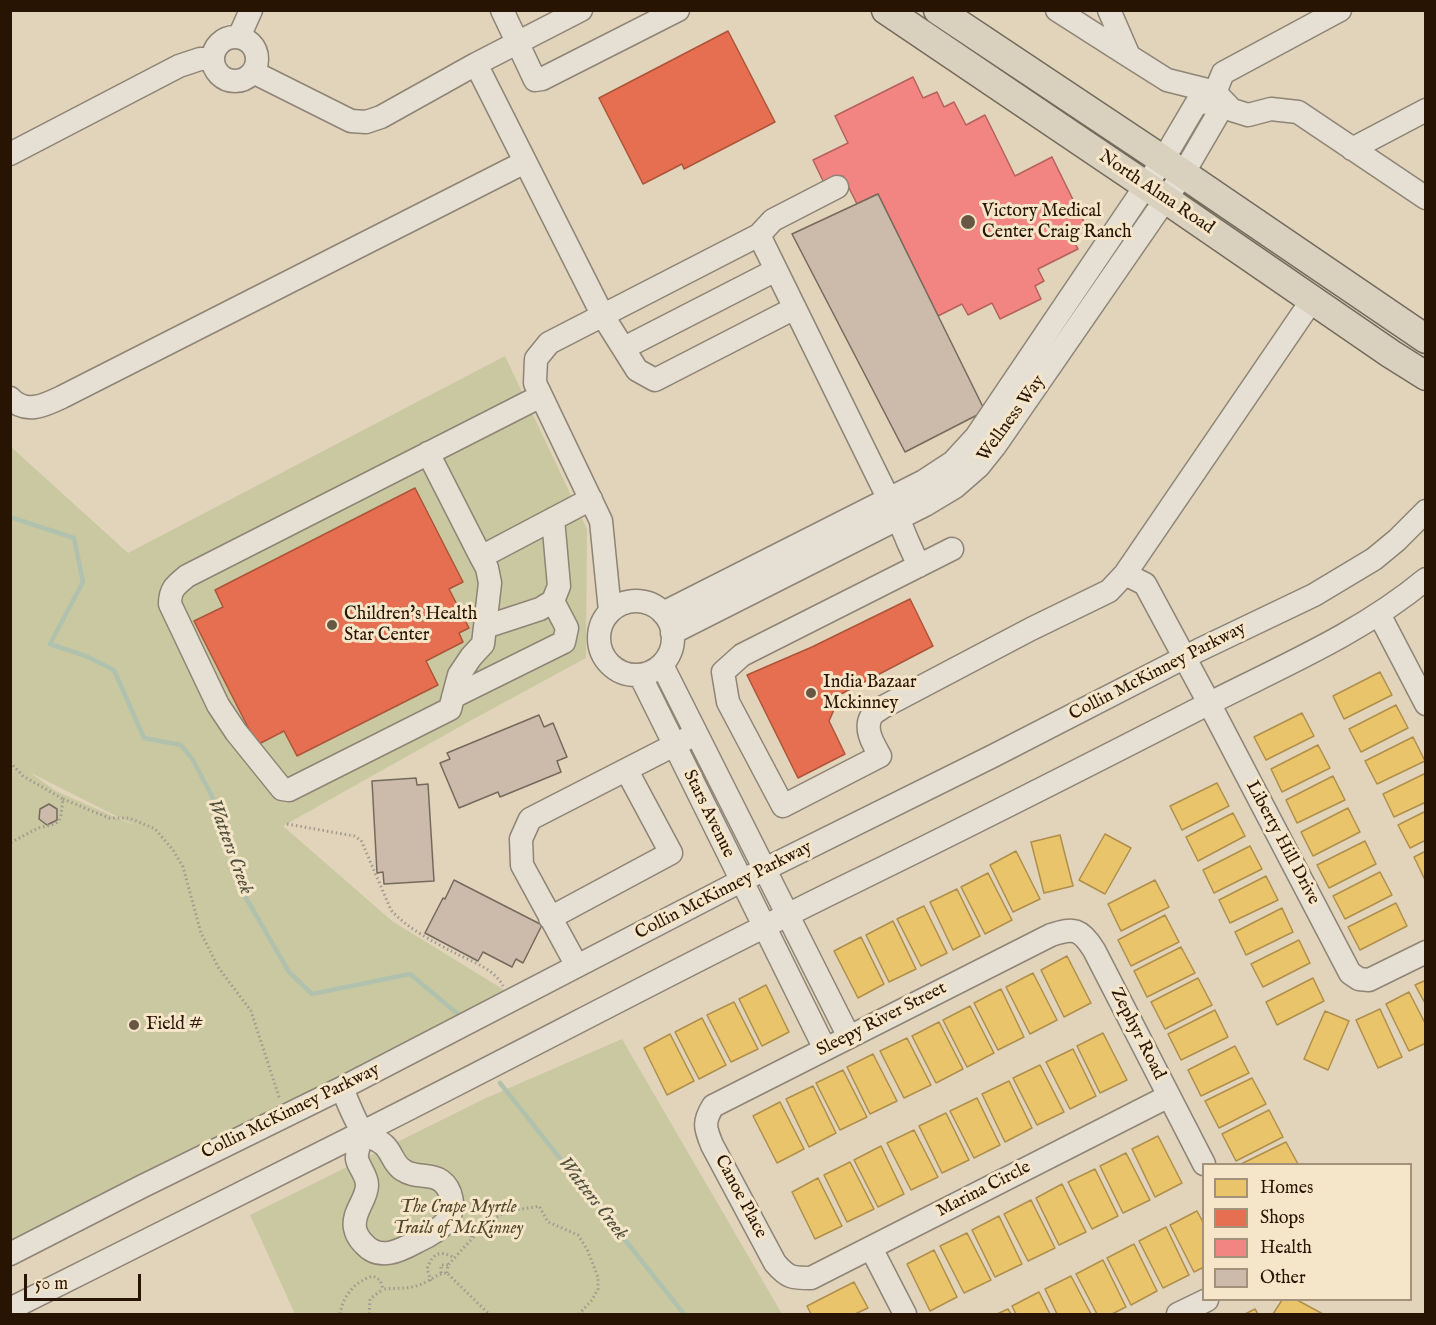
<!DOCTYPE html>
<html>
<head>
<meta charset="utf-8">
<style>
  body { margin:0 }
  #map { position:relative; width:1436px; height:1325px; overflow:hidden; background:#e1d4bb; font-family:"IM FELL English",serif }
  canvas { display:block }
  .frame { position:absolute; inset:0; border:12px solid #271402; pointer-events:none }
  .legend { position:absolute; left:1202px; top:1163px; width:210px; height:138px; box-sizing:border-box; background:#f5e6c9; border:2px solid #a39279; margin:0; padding:8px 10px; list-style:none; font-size:18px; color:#271402 }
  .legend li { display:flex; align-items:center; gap:12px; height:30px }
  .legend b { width:30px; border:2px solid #a39279 }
  .scale { position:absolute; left:24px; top:1274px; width:117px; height:27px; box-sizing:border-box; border:3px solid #271402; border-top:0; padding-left:8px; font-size:18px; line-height:21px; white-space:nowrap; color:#271402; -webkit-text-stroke:4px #f5e6c9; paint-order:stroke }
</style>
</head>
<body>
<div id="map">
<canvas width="1436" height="1325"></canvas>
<div class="frame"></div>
<ul class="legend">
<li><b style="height:16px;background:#e9c46a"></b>Homes</li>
<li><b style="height:16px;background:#e76f51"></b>Shops</li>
<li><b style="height:16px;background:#f28482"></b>Health</li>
<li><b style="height:16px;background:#ccbaaa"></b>Other</li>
</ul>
<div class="scale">50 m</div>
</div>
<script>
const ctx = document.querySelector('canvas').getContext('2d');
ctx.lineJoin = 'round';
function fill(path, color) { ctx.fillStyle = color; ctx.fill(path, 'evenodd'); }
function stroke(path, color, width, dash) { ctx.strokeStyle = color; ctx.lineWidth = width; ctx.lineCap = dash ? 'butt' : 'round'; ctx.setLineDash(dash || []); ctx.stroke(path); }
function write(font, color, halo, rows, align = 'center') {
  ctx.font = font + ' "IM FELL English",serif'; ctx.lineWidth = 6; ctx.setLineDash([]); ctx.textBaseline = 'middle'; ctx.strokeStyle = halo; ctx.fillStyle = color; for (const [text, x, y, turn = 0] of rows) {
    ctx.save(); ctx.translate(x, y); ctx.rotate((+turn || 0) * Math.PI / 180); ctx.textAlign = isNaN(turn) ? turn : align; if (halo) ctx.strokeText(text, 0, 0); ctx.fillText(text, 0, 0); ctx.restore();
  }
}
fill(new Path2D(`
  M505,356l82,173 -1,129 -118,64 -185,104 109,95 117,72 -499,252v-799l118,107zM29,772l103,52 1,1 -77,-34z
  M622,1039l160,275h-487l-45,-99 236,-117z`), '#cac8a0');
const homes = new Path2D(`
  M1380,672l12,23 -48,24 -11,-23z
  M1396,705l12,23 -47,24 -12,-23z
  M1302,713l12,23 -48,24 -12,-23z
  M1413,737l12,24 -48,23 -12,-23z
  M1318,745l12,23 -48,24 -11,-23z
  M1426,773v29l-32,15 -11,-23z
  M1333,776l12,24 -48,23 -11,-23z
  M1217,783l12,23 -47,24 -12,-24z
  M1348,808l12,24 -47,24 -12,-24z
  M1426,811v29l-16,8 -12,-23z
  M1233,813l12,23 -47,25 -12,-24z
  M1105,834l26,14 -26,46 -26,-14z
  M1060,835l13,51 -29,7 -13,-51z
  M1365,841l11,23 -47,24 -12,-23z
  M1250,846l12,23 -48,24 -11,-23z
  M1016,851l24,48 -27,13 -23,-47z
  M1426,851v29h-1l-11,-23z
  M1380,872l12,23 -47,24 -12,-23z
  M988,873l24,47 -27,14 -24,-47z
  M1266,876l12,24 -48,23 -11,-23z
  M1155,880l14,27 -48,24 -13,-27z
  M957,889l23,47 -27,14 -23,-48z
  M1396,903l11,23 -47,24 -12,-23z
  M924,906l23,47 -26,13 -24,-47z
  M1282,908l11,24 -47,23 -11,-23z
  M1165,915l14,27 -48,24 -13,-26z
  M893,921l23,48 -27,13 -23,-47z
  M861,937l23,47 -26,14 -24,-47z
  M1299,940l11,23 -47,24 -12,-23z
  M1181,947l14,26 -48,24 -13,-26z
  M1067,956l24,47 -27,14 -23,-47z
  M1033,973l24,47 -27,14 -24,-47z
  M1198,978l14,27 -47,24 -14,-27z
  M1313,978l11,23 -47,24 -11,-23z
  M1426,980v25l-11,-20z
  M766,985l23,47 -27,14 -23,-47z
  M1001,989l23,48 -26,13 -24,-47z
  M1409,992l17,33v18l-17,8 -23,-47z
  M734,1002l24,47 -27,13 -24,-47z
  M970,1006l24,47 -27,14 -24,-47z
  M1380,1009l22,48 -24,11 -22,-48z
  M1215,1010l13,27 -47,23 -13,-26z
  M1325,1011l24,10 -21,49 -24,-11z
  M702,1018l24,47 -27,14 -24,-47z
  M939,1022l24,47 -27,14 -24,-47z
  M1103,1033l24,47 -27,13 -23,-47z
  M670,1034l24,47 -27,14 -23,-47z
  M907,1038l24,47 -27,13 -24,-47z
  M1235,1046l14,27 -48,23 -13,-26z
  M1073,1049l23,47 -26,13 -24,-47z
  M873,1054l24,47 -27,13 -23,-47z
  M1040,1065l24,47 -27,13 -24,-47z
  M843,1070l24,47 -27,13 -24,-47z
  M1252,1078l14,26 -47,24 -14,-27z
  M1009,1081l23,47 -27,14 -23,-48z
  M813,1086l23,47 -27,14 -23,-48z
  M977,1098l23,47 -26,13 -24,-47z
  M780,1102l24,47 -27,14 -24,-47z
  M1269,1110l14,27 -47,24 -14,-27z
  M946,1113l23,47 -27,13 -23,-47z
  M914,1130l24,47 -27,13 -24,-47z
  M1158,1136l24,47 -27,14 -23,-48z
  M1286,1142l12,22h-57z
  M881,1146l23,48 -26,13 -24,-47z
  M1126,1153l24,47 -27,13 -23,-47z
  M850,1162l24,47 -27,13 -23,-47z
  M1095,1169l23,47 -26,13 -24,-47z
  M818,1178l24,48 -27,13 -23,-47z
  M1062,1184l24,48 -27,13 -23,-47z
  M1031,1200l24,48 -27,13 -24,-47z
  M1197,1211l7,13v43l-10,5 -24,-47z
  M999,1216l23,48 -27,13 -23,-47z
  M1166,1227l23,48 -26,13 -24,-47z
  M967,1233l24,47 -27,13 -24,-47z
  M1134,1244l23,47 -26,14 -24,-47z
  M934,1250l23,47 -27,14 -23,-47z
  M1103,1260l23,47 -14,7h-15l-21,-40z
  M1071,1276l20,38h-34l-12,-25z
  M854,1282l14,26 -13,6h-44l-4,-8z
  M1039,1292l11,22h-34l-4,-8z
  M1282,1300h15l26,14h-50z
  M1008,1309l3,5h-14z
  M1255,1309l3,5h-13z`);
fill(homes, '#e9c46a');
stroke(homes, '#af8f4b', 1.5);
const shops = new Path2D(`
  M728,31l47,91 -91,47 -2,-5 -39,20 -44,-86z
  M415,488l48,94 -14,7 20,39 -10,5 4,9 -37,19 12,24 -141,71 -13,-25 -27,14 -63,-124 29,-14 -8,-17z
  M910,599l23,47 -92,48 -12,27 16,33 -47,24 -51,-103 65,-28z`);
fill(shops, '#e76f51');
stroke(shops, '#ad5439', 1.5);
const health = new Path2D(`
  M913,77l10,21 14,-6 7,15 10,-5 12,23 19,-10 30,61 37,-19 34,69 -16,8 8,15 -40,20 6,12 -9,5 6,13 -41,20 -8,-16 -24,12 -6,-11 -24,12 -60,-122 -21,10 -14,-28 -18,9 -12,-25 35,-17 -13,-27z`);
fill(health, '#f28482');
stroke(health, '#b5625c', 1.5);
stroke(new Path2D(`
  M10,517l64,21 9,44 -33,62 36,12 28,14 30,68 37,7 12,15 25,48 15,41 9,42 47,81 23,22 98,-20 48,40
  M500,1083l184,231`), '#b0c2ad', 4.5);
const building = new Path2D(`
  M878,194l107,217 -80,41 -113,-218z
  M539,715l5,12 9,-4 14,34 -10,4 4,11 -61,25 -2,-5 -39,16 -19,-45 10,-4 -3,-6z
  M416,778l1,7 11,-1 6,97 -50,3 -1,-12 -6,1 -5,-92z
  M49,804l8,5v11l-10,5 -8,-6 1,-10z
  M454,880l88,45 -19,38 -7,-4 -4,8 -29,-15 -5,9 -53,-28 18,-35 2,1z`);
fill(building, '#ccbaaa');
stroke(building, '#746a5c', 1.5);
const minor = new Path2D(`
  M502,10l33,70 7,-1 136,-69
  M1057,10l72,46
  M1109,10l20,46 38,24 48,12 17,18 16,5 23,-6 27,3 128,86
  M213 59a22 22 0 1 1 44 0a22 22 0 1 1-44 0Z
  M239,37l12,-27
  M476,64l127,252 34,54 18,10 140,-72
  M253,72l98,49 15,1 15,-5 95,-53 105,-54
  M1352,149l74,-39
  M10,154l169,-88 21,-7h13
  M759,235l139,283 10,24 11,24
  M624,348l152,-78
  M541,396l-354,180c-11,9 -17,13 -17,28l48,101 18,27 46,57 7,1 161,-81 9,-34 12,-18 12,-13 7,-61 -3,-15 -6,-11 110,-58
  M10,398c16,17 35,7 52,-1l463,-235
  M428,453l53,104
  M952,549l-210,106 -19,17 5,30 55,104 97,-50c-6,-11 -16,-26 -9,-39 2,-4 8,-7 12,-10l148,-78 78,-38 16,-17 187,-274
  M1125,574l20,10 64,119 141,270 9,6 10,1 57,-28
  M599 638a37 37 0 1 1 74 0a37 37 0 1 1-74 0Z
  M610,611l-9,-90 -66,-138 1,-24 13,-16 210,-108 14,-15 64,-33
  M663,613l261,-132 29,-19 23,-25 187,-277 33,-56 18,-3
  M1379,614l47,90
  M485,627l55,-18 13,-8 6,-15 -6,-67
  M672,633l253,-128 30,-18 24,-21 16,-20 188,-272 35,-60c-6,-18 -2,-24 5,-41l117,-63
  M662,665l187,372
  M640,675l185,374
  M453,697l111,-55 3,-14 -14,-27
  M550,918l121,-65 -44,-82
  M577,966l-55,-101 -1,-26 9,-20 158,-81
  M342,1088c4,10 16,40 22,45 6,5 15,7 20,12 8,7 9,19 19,25 15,11 37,-2 47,23 9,26 -13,39 -32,48 -17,9 -38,21 -54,3 -4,-4 -8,-10 -9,-16 -3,-16 12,-28 12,-43 0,-10 -8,-17 -10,-26 -1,-6 4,-20 6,-27
  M1169,1096l-358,182c-19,0 -23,0 -36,-15l-63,-118c-7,-17 -9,-23 1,-39l338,-171c23,-8 30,-6 43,15l110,214
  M871,1248l34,66
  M10,1254l131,-67 201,-99 399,-207 252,-125 206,-106 115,-55 60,-36 23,-19 29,-29
  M10,1309c117,-59 235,-117 351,-176 165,-83 327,-170 493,-251 117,-57 233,-116 350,-176 76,-39 156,-72 222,-127
  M1178,1314l29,-14`);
const major = new Path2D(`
  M886,10l259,175 246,169 35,22
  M938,10l225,150 263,179`);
stroke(minor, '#8e8475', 25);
stroke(major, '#746a5c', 31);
stroke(new Path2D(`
  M10,762l13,14 40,23 -2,16 -2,6 -4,3 -17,4 -28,15
  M63,799l46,19h20l26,11 18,21 10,17 18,66 17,34 33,44 29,89
  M287,824l67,12 7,4 30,70c14,17 43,32 62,42 17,9 41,16 50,34
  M470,1227l2,13
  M441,1273v-8h7
  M447,1273l1,-8c13,-14 33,-38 49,-48 12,-7 28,-8 42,-11l9,16 30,13 9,14 11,28v12l-6,11 -13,14
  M448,1274l41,40
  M431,1281l-4,-12c5,-15 13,-20 27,-11
  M340,1314c3,-18 15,-33 33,-38l7,4 3,9c12,-1 25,0 36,-4 10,-3 18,-12 28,-12
  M369,1314l1,-15 13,-10`), '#a0998f', 3, [1.5, 3]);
stroke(minor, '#e6dfd3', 22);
stroke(major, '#dad0be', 28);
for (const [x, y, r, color] of [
  [968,222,8,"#685743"],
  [332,625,6,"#685743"],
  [811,693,6,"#685743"],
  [134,1025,6,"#685743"]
]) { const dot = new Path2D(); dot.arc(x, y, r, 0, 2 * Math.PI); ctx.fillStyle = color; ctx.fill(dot); stroke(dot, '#f5e6c9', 2); }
write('18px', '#271402', '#f5e6c9', [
  ["North Alma Road",1156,193,34],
  ["Wellness Way",1012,419,-54],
  ["Collin McKinney Parkway",1158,672,-27],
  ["Stars Avenue",708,814,64],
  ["Liberty Hill Drive",1282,843,62],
  ["Collin McKinney Parkway",724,891,-27],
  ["Sleepy River Street",882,1020,-27],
  ["Zephyr Road",1137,1034,63],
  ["Collin McKinney Parkway",291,1112,-26],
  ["Marina Circle",984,1190,-27],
  ["Canoe Place",740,1197,62]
]);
write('18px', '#271402', '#f5e6c9', [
  ["Victory Medical",982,212],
  ["Center Craig Ranch",982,233],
  ["Children's Health",344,615],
  ["Star Center",344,636],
  ["India Bazaar",823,683],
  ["Mckinney",823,704],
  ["Field #",146,1025]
], 'left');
write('italic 18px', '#52472b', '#f5e6c9', [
  ["The Crape Myrtle",458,1208],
  ["Trails of McKinney",458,1229]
]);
write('italic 20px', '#504e3c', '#f5e6c9', [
  ["Watters Creek",229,847,70],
  ["Watters Creek",592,1199,52]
]);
</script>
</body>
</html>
